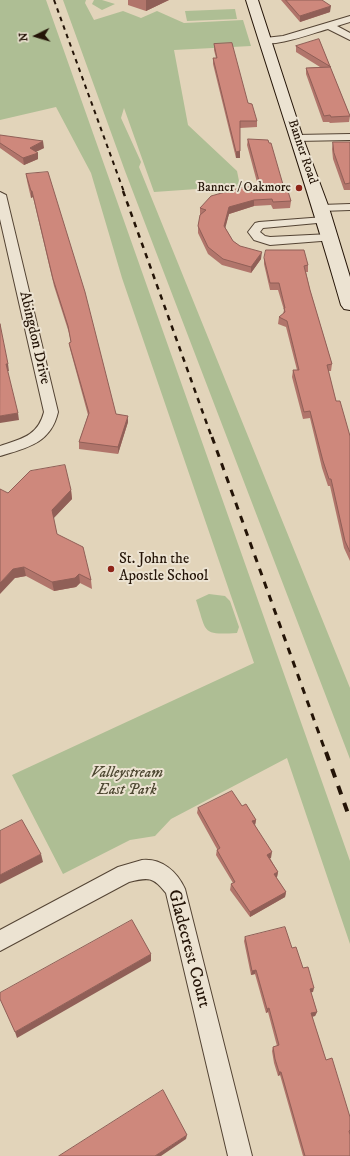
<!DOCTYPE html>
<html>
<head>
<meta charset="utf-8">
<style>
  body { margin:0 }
  #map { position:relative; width:350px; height:1156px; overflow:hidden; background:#e2d4ba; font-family:"IM FELL DW Pica",serif }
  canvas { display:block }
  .north { position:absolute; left:16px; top:16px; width:40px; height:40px; -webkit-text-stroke:3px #ece3d2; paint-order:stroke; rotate:265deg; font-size:11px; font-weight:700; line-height:16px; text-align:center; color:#241407 }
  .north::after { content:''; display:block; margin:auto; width:14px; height:18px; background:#241407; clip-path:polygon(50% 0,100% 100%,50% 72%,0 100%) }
</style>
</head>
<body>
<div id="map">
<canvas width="350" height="1156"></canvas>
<div class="north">N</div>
</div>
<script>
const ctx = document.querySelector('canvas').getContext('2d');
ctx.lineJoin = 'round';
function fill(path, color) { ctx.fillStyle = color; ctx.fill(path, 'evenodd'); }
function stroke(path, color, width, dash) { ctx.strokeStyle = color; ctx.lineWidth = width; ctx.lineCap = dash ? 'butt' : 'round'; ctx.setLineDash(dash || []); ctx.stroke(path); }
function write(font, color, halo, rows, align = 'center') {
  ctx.font = font + ' "IM FELL DW Pica",serif'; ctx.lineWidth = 4; ctx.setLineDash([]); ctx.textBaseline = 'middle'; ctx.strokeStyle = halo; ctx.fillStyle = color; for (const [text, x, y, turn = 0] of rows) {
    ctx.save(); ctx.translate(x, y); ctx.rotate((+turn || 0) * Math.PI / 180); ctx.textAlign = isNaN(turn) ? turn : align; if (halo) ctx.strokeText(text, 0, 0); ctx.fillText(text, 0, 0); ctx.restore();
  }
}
fill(new Path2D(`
  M0,0h46l304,861v83l-63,-186 -116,61 -16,17 -25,4 -67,34 -51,-99 242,-112 -132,-385 -31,-105 -35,-66 -56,13z
  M63,0h23l-1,3 9,17 29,-9 18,7 16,-7 27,12 59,-3 8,26 -77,4 14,75 49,46 3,15 -86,6 -30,-84 -3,10 20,44 -2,5 211,521v71l-225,-588z
  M94,0h8l13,4 -13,6 -10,-6z
  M235,9l2,10 -50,2 -2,-10z
  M209,594l16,2 5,5 9,26 -2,6c-36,2 -30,0 -41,-33z`), '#aebe94');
const street = new Path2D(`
  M350,16v6l-13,4 13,7v7l-22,-11c-12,3 -59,21 -68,12l5,-3 18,-2z
  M350,134v6l-54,1 -5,-3 5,-3z
  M0,192l6,3 52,217c-7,31 -31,36 -58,44v-10c21,-7 38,-10 44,-34l-44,-193z
  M350,204v6l-29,1 -6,-3 6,-3z
  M324,217l6,3 -2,2 -65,6 -3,4 5,4 5,1 60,-3 6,4 -2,2 -64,5 -16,-5 -6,-8 7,-9 4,-1z
  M142,860c19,-2 35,11 43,29l67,267h-24l-62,-263c-13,-16 -17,-16 -37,-11l-129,69v-21l118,-63z`);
const secondary = new Path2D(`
  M246,0h12l45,138 26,70 21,69v33l-6,-1 -3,-4c-29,-102 -63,-203 -95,-305z`);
stroke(street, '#544434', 2);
stroke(secondary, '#241407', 2);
fill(street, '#ece3d2');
fill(secondary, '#ece3d2');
stroke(new Path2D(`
  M54,0l70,192`), '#241407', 2, [4.5, 4.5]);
stroke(new Path2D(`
  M123,191l89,247`), '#241407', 2.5, [5.5, 5.5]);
stroke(new Path2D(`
  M212,437l114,316`), '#241407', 3, [7, 7]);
stroke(new Path2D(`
  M326,752l24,67`), '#241407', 4, [9, 9]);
fill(new Path2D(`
  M128,0h41l-23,11 -18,-6z
  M281,0h41l8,12 -30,10z
  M319,39l31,77 -1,6 -19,1 -1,-1h-6l-17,-48v-6l14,-1 -24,-15v-6z
  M214,44l34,59 9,18v6l-17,1v30h-4l-23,-94v-6h3l-2,-8z
  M0,135l44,13 -8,4 2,1v6l-14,6 -24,-17z
  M248,139l36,49 7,13 -1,7 -17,1 -2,-4 -17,1 -25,8 -4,13 8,14 7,5 21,13 -10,14 -29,-8 -14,-11 -10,-21v-7l3,-11h-1v-7l58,-22 -11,-41z
  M333,142h17v48h-6l-11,-31 -1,-10z
  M26,174l90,240 12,8 -10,32 -39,-5v-7l9,-27 -18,-66 -1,-6 2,-1 -2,-9 -15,-47 -21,-89 -2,1 -4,-17z
  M264,258l44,7v7h-2l4,18 22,74 -1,7h-3l8,30 14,35v125l-6,-13 -14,-62h-2l-6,-18 -12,-50 -7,1 -11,-42 1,-7h4l-11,-43 -8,-3 1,-7 4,-3 1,-4 -6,-20h-8l-6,-26z
  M71,490l1,9 -19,19 4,16 34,46 1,9 -12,-6 -4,4 -22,4 -28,-15 -11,2 -7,-85z
  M242,806l14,14 -1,5 16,33h-1l8,14 -1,5h-1l10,15 -1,5 -35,20 -20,-27 1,-6 2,-1 -17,-28 1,-6 -20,-36 1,-5z
  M245,937l47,11 11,20 10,24h-2l6,20 -2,4 -3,1 14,43 24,57v16h-1l1,23h-47l-23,-81 -2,1 -4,-13 -2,-12 1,-4 4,-1 -9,-34 -2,1 -11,-39 -4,1 -7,-34z`), '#b1756b');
fill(new Path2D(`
  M146,0h23l-23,11z
  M331,6l-1,6 -30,10v-6z
  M43,141l1,7 -13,6 -1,-6z
  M240,151v7h-4v-6z
  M38,153v6l-14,6 -1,-7z
  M31,191h1l1,6 -2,1z
  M254,200v6l-25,8 -5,19v-7l5,-19z
  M262,252l-1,7 -10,14v-6z
  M6,364h2l1,7h-2z
  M18,413l1,7 -19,3v-7z
  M128,416v6l-10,32v-7z
  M71,490l1,9 -19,20 -1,-9z
  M24,567l2,9 -11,2 -15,16v-11l13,-14z
  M79,574l1,9 -4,4 -22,4 -2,-9z
  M256,820l-1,5 -3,-4z
  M272,852l-1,6 -5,2 1,-5z
  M41,854l2,8 -43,22v-9z
  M278,872l-1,5 -4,2 1,-5z
  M286,892l-1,5 -35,20v-5z
  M151,954v7l-134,77 -2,-6z
  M256,970l-1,4 -4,1 1,-4z
  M314,988l-1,4 -5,1 2,-4z
  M269,1008l-1,4 -2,1 1,-4z
  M317,1012l-2,4 -6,1 2,-4z
  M279,1072h2l-1,3 -2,1z
  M187,1135l-1,4 -25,17h-6z`), '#905f57');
const building = new Path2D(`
  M286,0h36l9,6 -31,10z
  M319,39l31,77 -19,1 -1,-2 -6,1 -18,-48 25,-1 -35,-21z
  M232,43l16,60 4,1 5,17h-17v30l-4,1 -23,-94h4l-3,-14z
  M0,135l43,6 -13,7 8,5 -15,5 -23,-15z
  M248,139l20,1 1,3h2l13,45h3l4,13 -18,1 -1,-3 -18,1 -25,7 -5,19 9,15 7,5 22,6 -11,15 -28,-8 -15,-12 -10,-21 2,-11 6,-5 -6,-2 11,-12 32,-9 17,-1z
  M333,142h17v41l-5,1 -11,-31z
  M48,172l37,120 31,122 12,2 -10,31 -39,-5 10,-29 -20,-70 2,-1 -3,-16 -15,-47 -21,-88h-1l-5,-17z
  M266,250h38l4,15 -4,1 6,24 22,74 -5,1 9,36h4l10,35v116l-5,-11 -14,-62h-2l-6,-18 -13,-50 -6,1 -11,-42h6l-12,-49 -8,-4 6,-5 -1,-4h1l-6,-25h-9l-6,-25z
  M0,324l8,40h-2l12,49 -18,3z
  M65,465l6,25 -19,20 5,24 26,13 8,33 -12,-6 -4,4 -23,4 -28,-15 -11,2 -13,14v-94l8,4 22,-22z
  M232,791l10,15 4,-2 10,16 -4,1 20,31 -5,3 11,17 -4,2 12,18 -36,20 -19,-28 4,-2 -18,-32 3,-2 -22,-40z
  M22,820l19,34 -41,21v-44z
  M132,920l19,34 -136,78 -15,-33v-6z
  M285,927l7,21 4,-1 7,21 5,-1 6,21 -4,1 7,23 -6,1 15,47 6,-2 18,59v13l-1,1 1,4v21h-45l-24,-84h-2l-4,-13 -2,-12 6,-2 -10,-37 -2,1 -11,-39 -4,1 -7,-34z
  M163,1090l24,45 -32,21h-96z`);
fill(building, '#ce887c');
stroke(building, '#905f57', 1);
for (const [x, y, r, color] of [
  [299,188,4,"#8f2418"],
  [111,569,4,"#8f2418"]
]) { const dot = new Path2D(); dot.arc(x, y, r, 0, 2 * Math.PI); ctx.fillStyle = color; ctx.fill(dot); stroke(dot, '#ece3d2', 1.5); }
write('13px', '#241407', '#ece3d2', [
  ["Banner Road",302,152,71]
]);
write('13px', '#241407', '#ece3d2', [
  ["Banner / Oakmore",291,188]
], 'right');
write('15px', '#241407', '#ece3d2', [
  ["Abingdon Drive",34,338,77]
]);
write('15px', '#241407', '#ece3d2', [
  ["St. John the",119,560],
  ["Apostle School",119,577]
], 'left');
write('italic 15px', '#4d4731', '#ece3d2', [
  ["Valleystream",127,774],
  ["East Park",127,791]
]);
write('18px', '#241407', '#ece3d2', [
  ["Gladecrest Court",188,949,75]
]);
</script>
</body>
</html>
